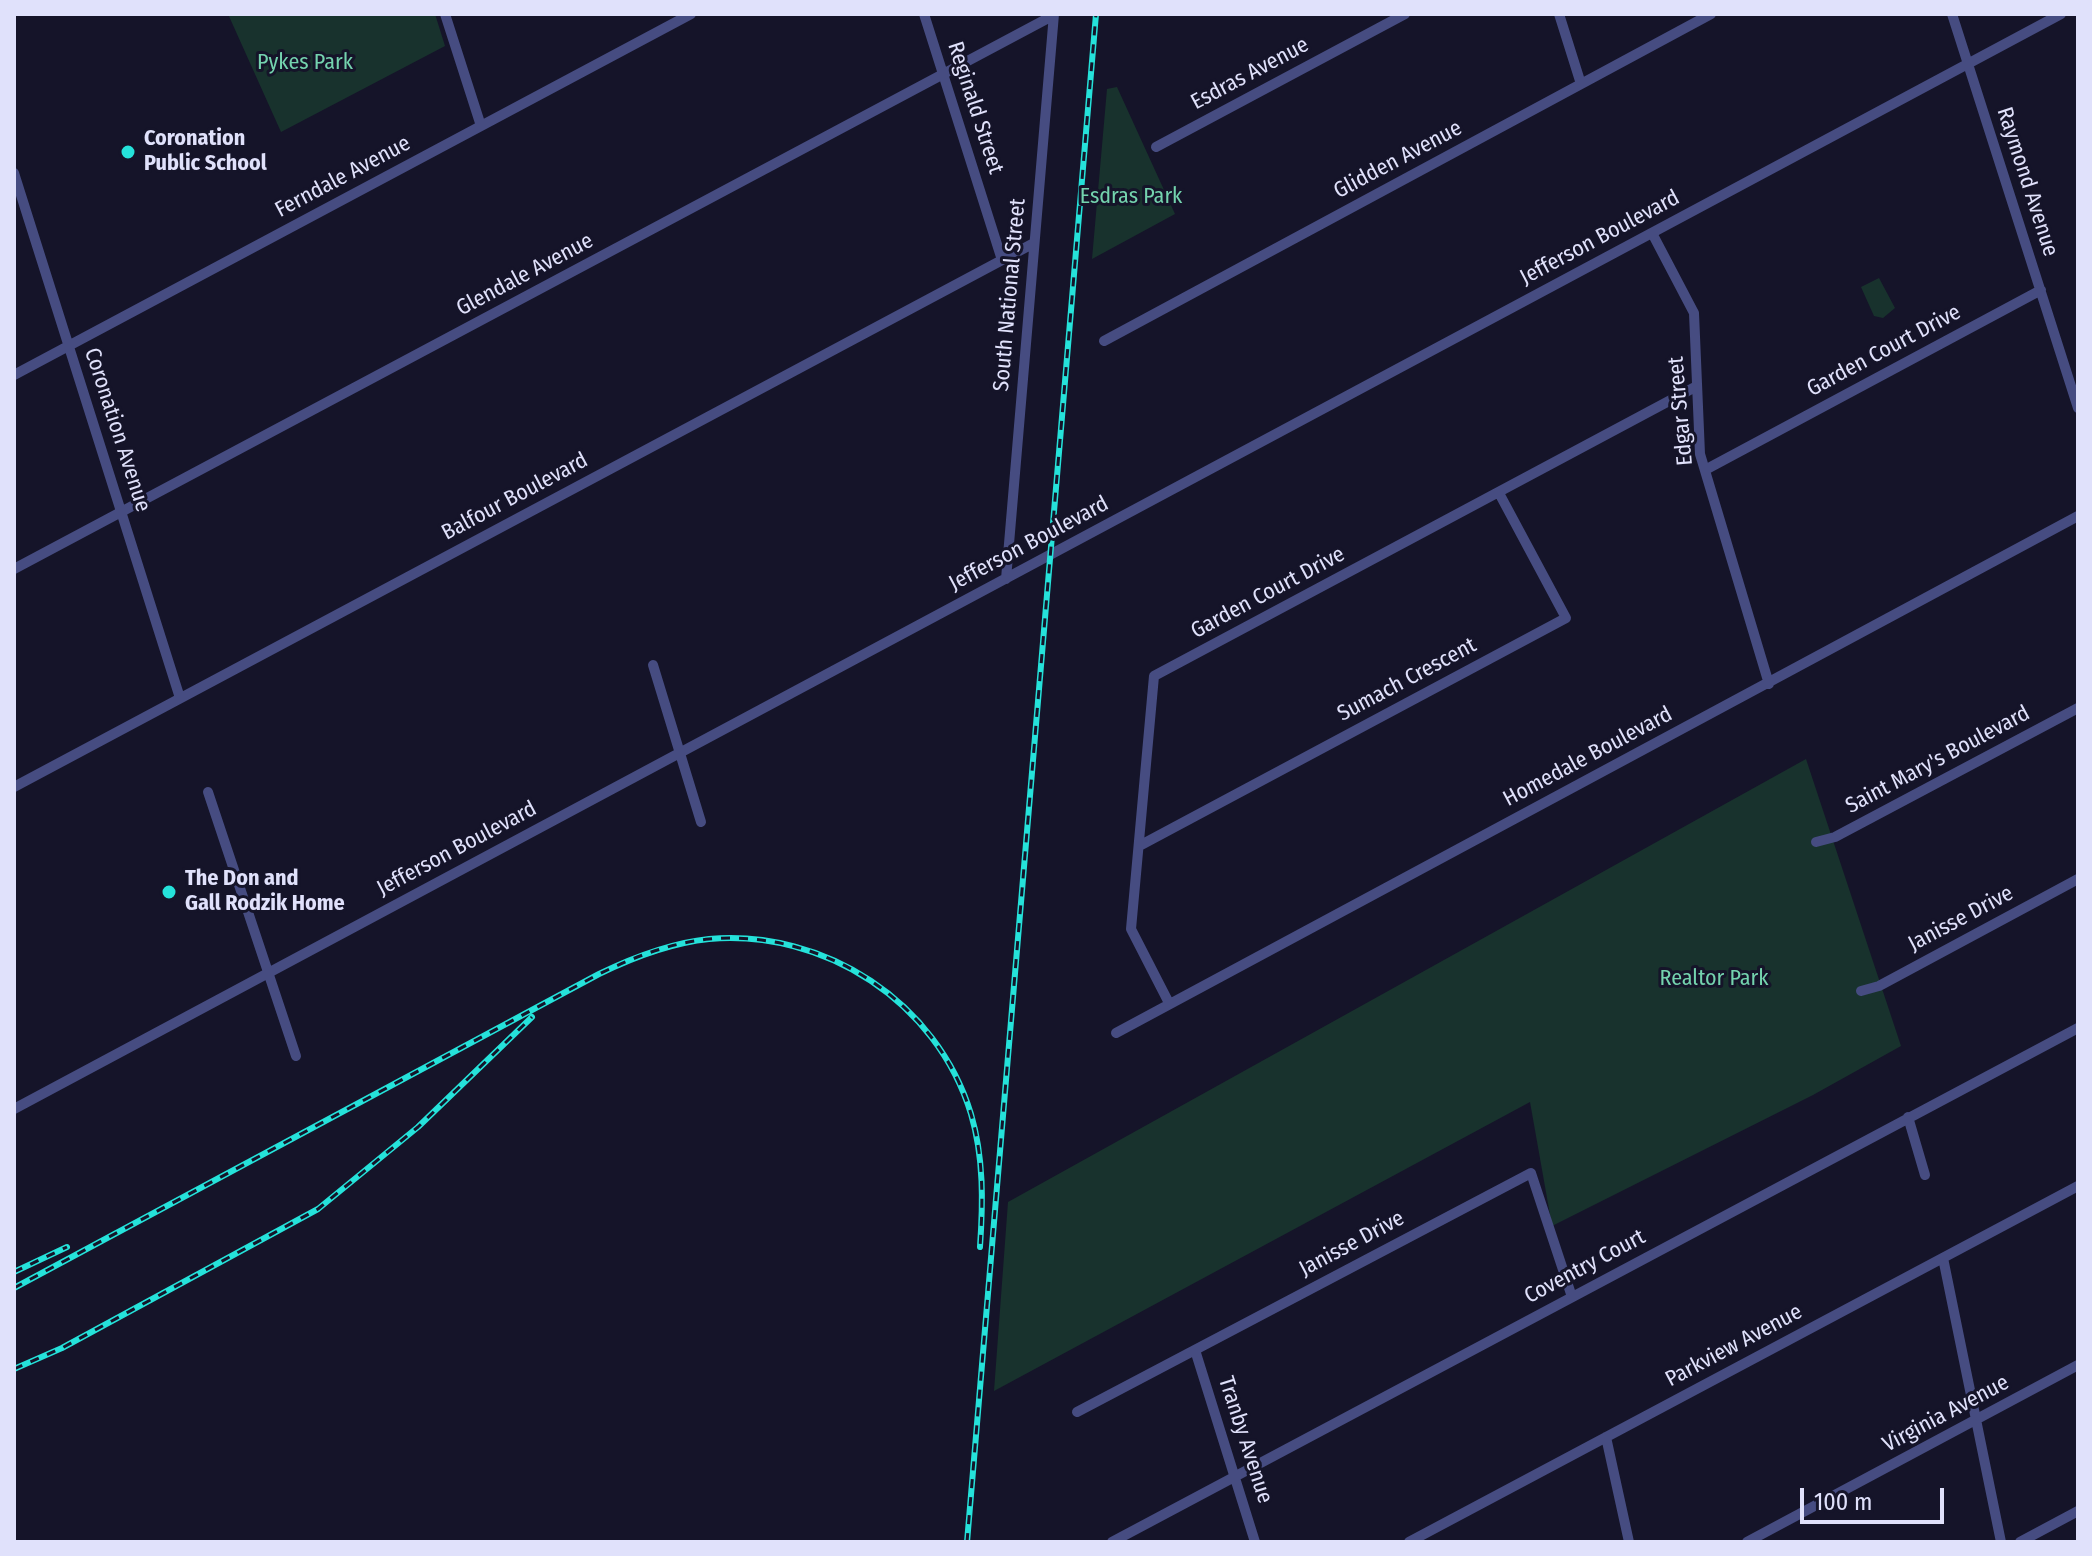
<!DOCTYPE html>
<html>
<head>
<meta charset="utf-8">
<style>
  body { margin:0 }
  #map { position:relative; width:2092px; height:1556px; overflow:hidden; background:#151429; font-family:"Fira Sans Condensed",sans-serif }
  canvas { display:block }
  .frame { position:absolute; inset:0; border:16px solid #e0e1fb; pointer-events:none }
  .scale { position:absolute; left:1800px; top:1488px; width:144px; height:36px; box-sizing:border-box; border:4px solid #e0e1fb; border-top:0; padding-left:10px; font-size:24px; line-height:28px; white-space:nowrap; color:#e0e1fb; -webkit-text-stroke:6px #151429; paint-order:stroke }
</style>
</head>
<body>
<div id="map">
<canvas width="2092" height="1556"></canvas>
<div class="frame"></div>
<div class="scale">100 m</div>
</div>
<script>
const ctx = document.querySelector('canvas').getContext('2d');
ctx.lineJoin = 'round';
function fill(path, color) { ctx.fillStyle = color; ctx.fill(path, 'evenodd'); }
function stroke(path, color, width, dash) { ctx.strokeStyle = color; ctx.lineWidth = width; ctx.lineCap = dash ? 'butt' : 'round'; ctx.setLineDash(dash || []); ctx.stroke(path); }
function write(font, color, halo, rows, align = 'center') {
  ctx.font = font + ' "Fira Sans Condensed",sans-serif'; ctx.lineWidth = 6; ctx.setLineDash([]); ctx.textBaseline = 'middle'; ctx.strokeStyle = halo; ctx.fillStyle = color; for (const [text, x, y, turn = 0] of rows) {
    ctx.save(); ctx.translate(x, y); ctx.rotate((+turn || 0) * Math.PI / 180); ctx.textAlign = isNaN(turn) ? turn : align; if (halo) ctx.strokeText(text, 0, 0); ctx.fillText(text, 0, 0); ctx.restore();
  }
}
fill(new Path2D(`
  M228,14h207l10,32 -164,86z
  M1117,87l58,127 -83,45 15,-170z
  M1879,278l16,30 -12,10 -9,-2 -13,-29z
  M1806,759l95,287 -88,49 -261,131 -22,-124 -536,289 14,-189z`), '#18322d');
stroke(new Path2D(`
  M445,14l36,112
  M924,14l78,246
  M1559,14l22,70
  M1952,14l126,394
  M1156,147l249,-133
  M14,173l166,525
  M1652,233l42,80 6,141 69,230
  M1104,341l607,-327
  M14,375l677,-361
  M1705,470l336,-180
  M14,569l1040,-554
  M1006,579l48,-565
  M653,665l48,157
  M14,787l1020,-544
  M208,792l88,264
  M1816,842l19,-5 243,-129
  M1141,845l425,-227 -67,-125
  M1861,991l18,-5 199,-107
  M1169,1003l-38,-74 23,-253 543,-290
  M1116,1033l962,-517
  M14,1109l2047,-1095
  M1908,1117l17,58
  M1943,1258l58,284
  M1195,1350l60,192
  M1077,1412l454,-239 41,124
  M1606,1437l23,105
  M1112,1542l966,-514
  M1409,1542l669,-356
  M1747,1542l331,-177
  M2020,1542l58,-31`), '#464c81', 10);
const rail = new Path2D(`
  M14,1272l53,-25
  M14,1288l585,-314c35,-17 71,-31 110,-35 116,-10 228,63 262,175 13,44 12,89 9,133
  M14,1369l48,-21 256,-139 100,-82 114,-110
  M967,1542l129,-1528`);
stroke(rail, '#25e2da', 6);
stroke(rail, '#151429', 3, [9]);
for (const [x, y, r, color] of [
  [128,152,8,"#25e2da"],
  [169,892,8,"#25e2da"]
]) { const dot = new Path2D(); dot.arc(x, y, r, 0, 2 * Math.PI); ctx.fillStyle = color; ctx.fill(dot); stroke(dot, '#151429', 3); }
write('22px', '#74d3ae', '#151429', [
  ["Pykes Park",305,63],
  ["Esdras Park",1131,197],
  ["Realtor Park",1714,979]
]);
write('22px', '#e0e1fb', '#151429', [
  ["Esdras Avenue",1250,74,-28],
  ["Reginald Street",975,108,72],
  ["Glidden Avenue",1398,160,-28],
  ["Ferndale Avenue",343,177,-28],
  ["Raymond Avenue",2027,182,72],
  ["Jefferson Boulevard",1600,238,-28],
  ["Glendale Avenue",525,275,-28],
  ["South National Street",1010,295,-85],
  ["Garden Court Drive",1884,351,-28],
  ["Edgar Street",1681,411,-95],
  ["Coronation Avenue",117,430,72],
  ["Balfour Boulevard",515,497,-28],
  ["Jefferson Boulevard",1029,544,-28],
  ["Garden Court Drive",1268,593,-28],
  ["Sumach Crescent",1407,680,-28],
  ["Homedale Boulevard",1588,757,-28],
  ["Saint Mary's Boulevard",1938,760,-28],
  ["Jefferson Boulevard",457,849,-28],
  ["Janisse Drive",1961,919,-28],
  ["Janisse Drive",1352,1244,-28],
  ["Coventry Court",1585,1267,-28],
  ["Parkview Avenue",1734,1346,-28],
  ["Virginia Avenue",1946,1414,-28],
  ["Tranby Avenue",1245,1440,72]
]);
write('bold 22px', '#e0e1fb', '#151429', [
  ["Coronation",144,139],
  ["Public School",144,164],
  ["The Don and",185,879],
  ["Gall Rodzik Home",185,904]
], 'left');
</script>
</body>
</html>
